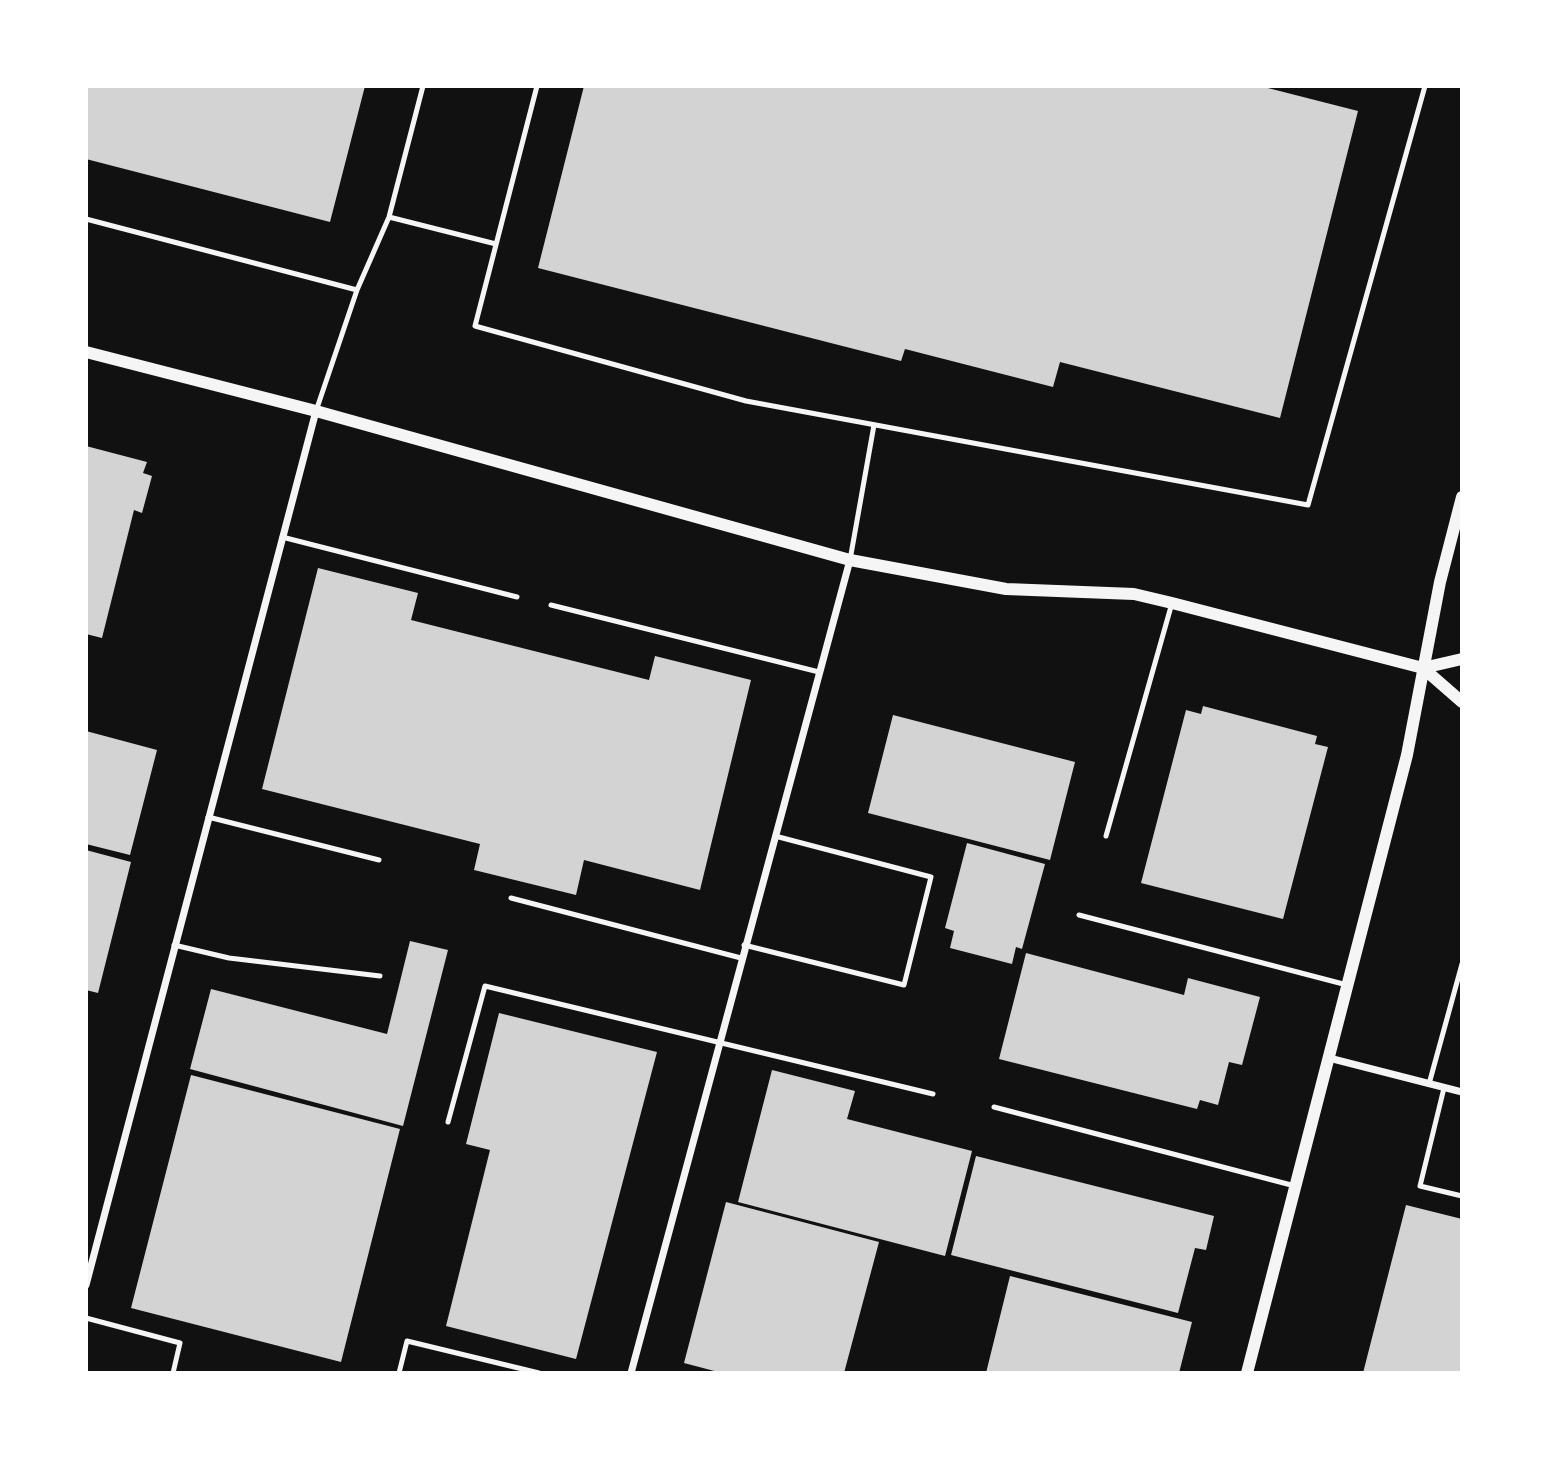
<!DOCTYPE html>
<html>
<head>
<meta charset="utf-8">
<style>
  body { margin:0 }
  #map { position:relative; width:1548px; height:1459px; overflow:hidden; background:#111; font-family:"DejaVu Sans",sans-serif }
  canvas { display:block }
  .frame { position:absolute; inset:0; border:88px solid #fff; pointer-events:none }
</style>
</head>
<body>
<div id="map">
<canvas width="1548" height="1459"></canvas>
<div class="frame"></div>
</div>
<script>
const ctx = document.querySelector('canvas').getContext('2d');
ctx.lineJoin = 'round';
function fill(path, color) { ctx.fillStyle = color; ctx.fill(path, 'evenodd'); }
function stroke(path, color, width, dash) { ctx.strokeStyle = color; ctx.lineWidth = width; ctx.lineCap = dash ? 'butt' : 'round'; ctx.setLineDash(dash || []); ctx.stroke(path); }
fill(new Path2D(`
  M86,86h279l-35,136 -244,-63z
  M584,86h676l98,25 -78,307 -220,-56 -7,25 -148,-38 -4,12 -363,-93z
  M86,446l61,16 -4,11 9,3 -10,37 -8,-3 -32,128 -16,-4z
  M318,568l100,25 -7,27 238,60 6,-24 96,24 -51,210 -116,-30 -8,35 -102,-25 6,-26 -218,-55z
  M1203,706l114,30 -2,8 13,3 -45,172 -142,-36 45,-173 15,4z
  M893,715l182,47 -25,98 -182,-47z
  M86,731l71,19 -27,105 -44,-11z
  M967,843l78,21 -23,85 -6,-2 -4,17 -62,-16 4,-17 -9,-3z
  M86,850l45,12 -33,131 -12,-3z
  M410,941l38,9 -45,176 -213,-57 21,-80 176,45z
  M1026,953l158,42 4,-17 72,19 -18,68 -13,-3 -11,43 -18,-5 -3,9 -198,-50z
  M499,1013l158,39 -81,307 -130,-33 44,-176 -24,-6z
  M772,1070l83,21 -8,28 125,32 -27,105 -207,-54z
  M191,1075l209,54 -59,233 -210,-54z
  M976,1156l238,60 -8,34 -11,-2 -17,65 -227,-58z
  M726,1202l153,40 -35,131h-122l-38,-10z
  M1406,1205l56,14v154h-99z
  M1010,1276l182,46 -13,51h-193z`), '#d3d3d3');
stroke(new Path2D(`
  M537,86l-62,240 271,75 562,104 117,-419
  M389,217l107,27
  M86,219l271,71
  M316,411l41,-121 32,-73 34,-131
  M282,537l235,60
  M850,560l24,-135
  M551,605l268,67
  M208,817l171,43
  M1106,836l66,-233
  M511,898l230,60
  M1079,915l268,70
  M174,945l55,13 151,18
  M744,945l160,40 27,-108 -156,-41
  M1429,1084l33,-120
  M1444,1088l-24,98 42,10
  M994,1107l301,79
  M448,1122l37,-136 448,108
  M86,1318l94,25 -7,30
  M399,1373l8,-32 132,32`), '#f5f5f5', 5);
stroke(new Path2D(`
  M1329,1058l133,34
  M86,1285l230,-874
  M631,1373l219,-813`), '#f5f5f5', 7);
stroke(new Path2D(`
  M86,352l230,59 534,149 156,29 128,5 38,9 251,65 39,34
  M1423,668l39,-9
  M1247,1373l160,-618 33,-173 22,-85`), '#f5f5f5', 12);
</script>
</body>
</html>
